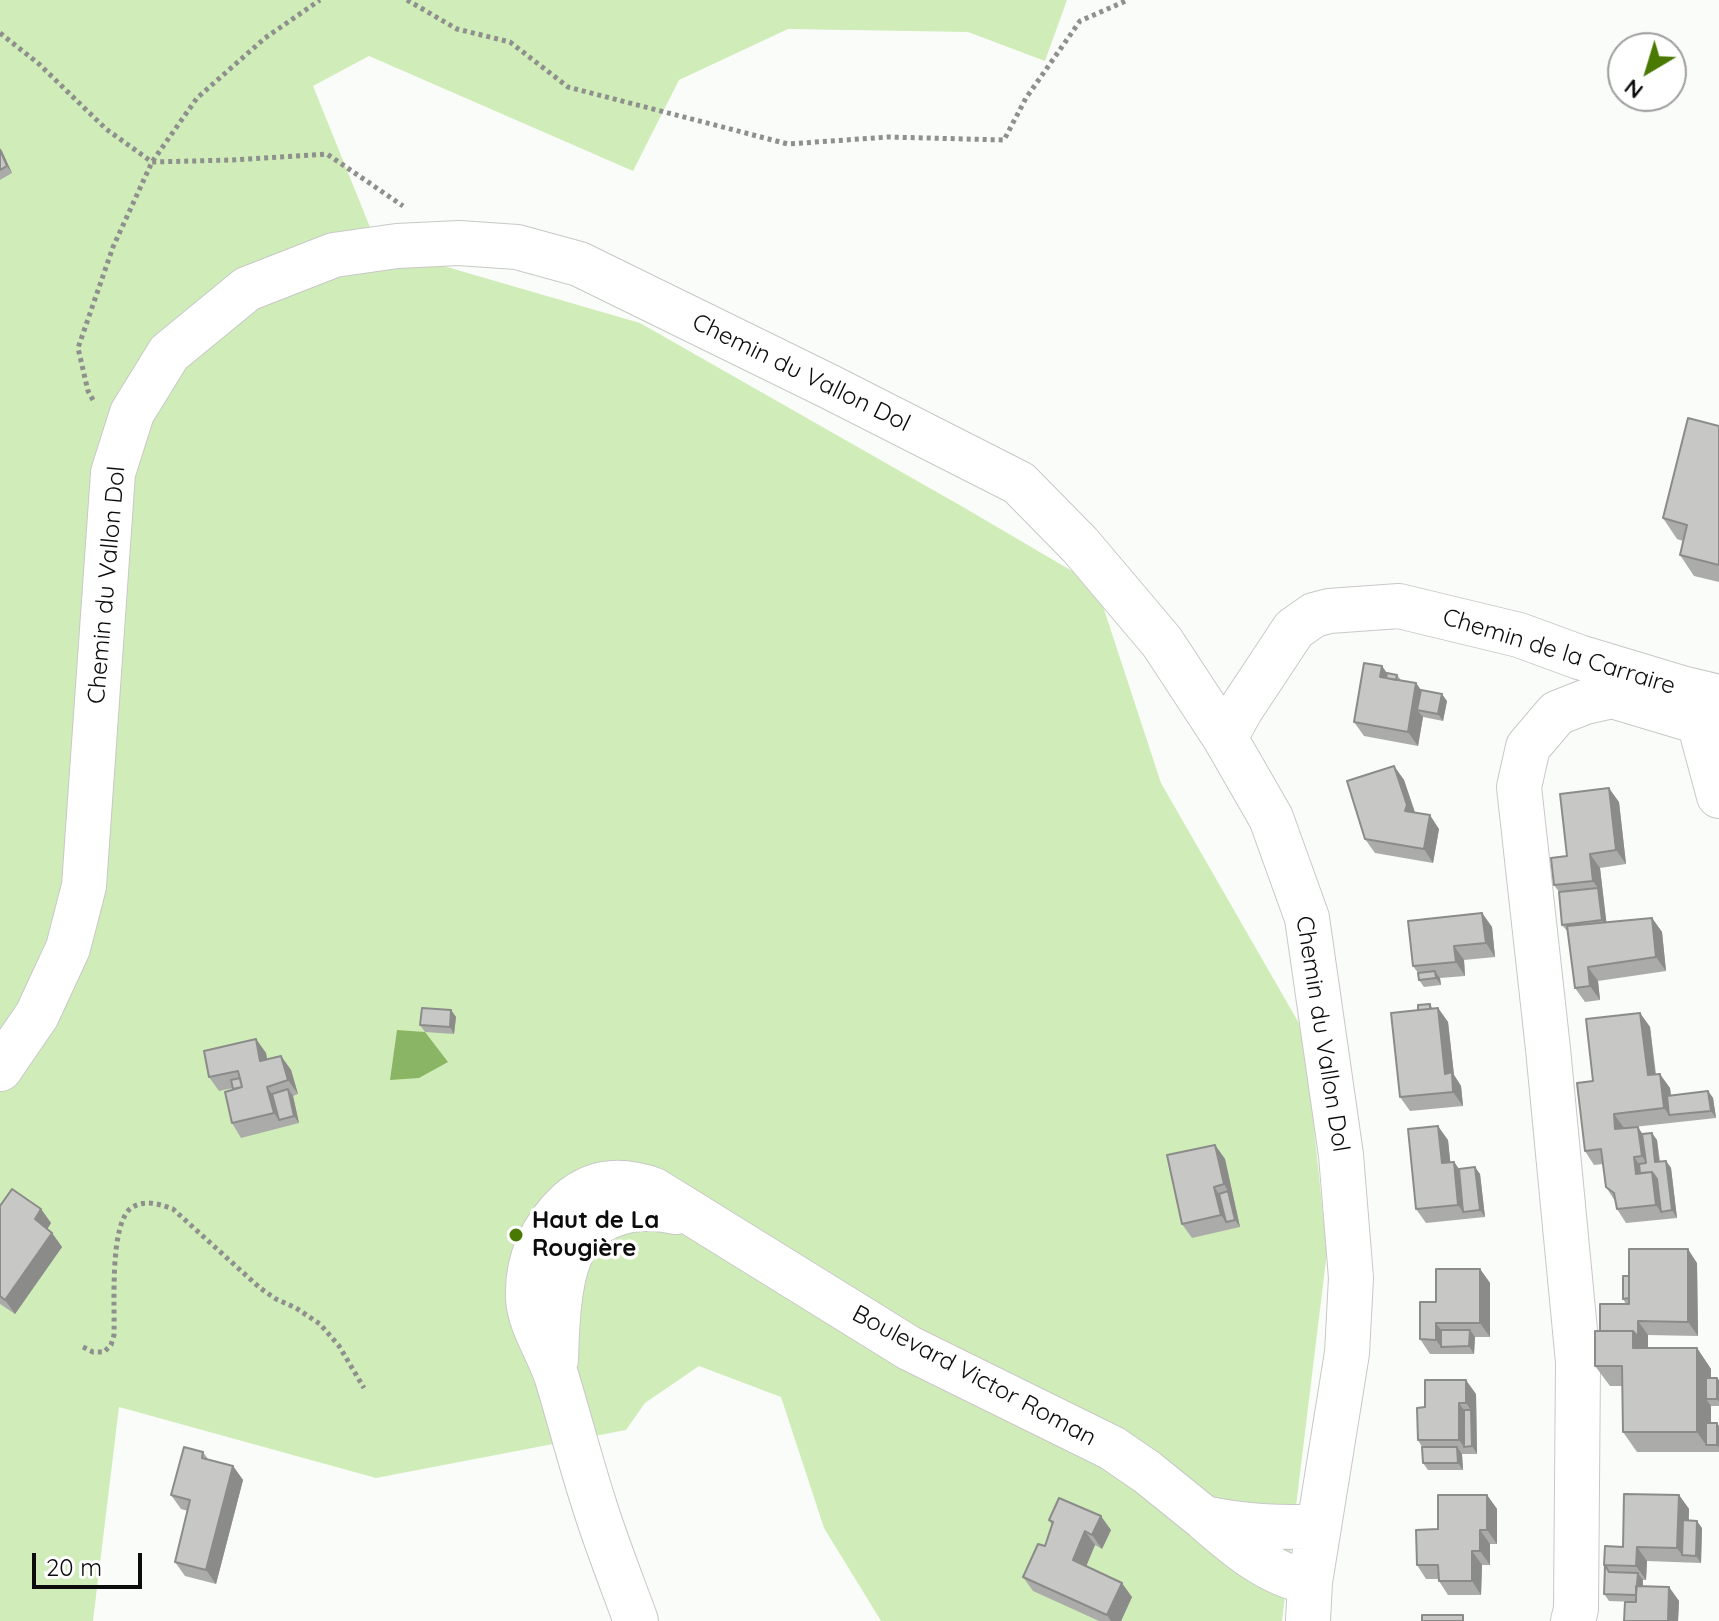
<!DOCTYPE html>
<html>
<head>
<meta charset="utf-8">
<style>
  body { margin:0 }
  #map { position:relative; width:1719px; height:1621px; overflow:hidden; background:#fafcf9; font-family:Quicksand,sans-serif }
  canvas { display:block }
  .north { position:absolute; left:1607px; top:32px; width:80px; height:80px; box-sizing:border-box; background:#fff; border:2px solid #9d9e9d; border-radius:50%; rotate:218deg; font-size:22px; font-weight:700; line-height:32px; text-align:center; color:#0b0c0b }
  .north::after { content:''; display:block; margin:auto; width:28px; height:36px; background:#497900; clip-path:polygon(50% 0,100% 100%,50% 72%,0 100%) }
  .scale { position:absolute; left:32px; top:1553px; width:110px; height:36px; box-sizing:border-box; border:4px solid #0b0c0b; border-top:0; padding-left:10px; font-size:24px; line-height:28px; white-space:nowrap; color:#0b0c0b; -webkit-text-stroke:6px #fff; paint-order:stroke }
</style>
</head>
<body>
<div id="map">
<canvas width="1719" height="1621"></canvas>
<div class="north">N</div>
<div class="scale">20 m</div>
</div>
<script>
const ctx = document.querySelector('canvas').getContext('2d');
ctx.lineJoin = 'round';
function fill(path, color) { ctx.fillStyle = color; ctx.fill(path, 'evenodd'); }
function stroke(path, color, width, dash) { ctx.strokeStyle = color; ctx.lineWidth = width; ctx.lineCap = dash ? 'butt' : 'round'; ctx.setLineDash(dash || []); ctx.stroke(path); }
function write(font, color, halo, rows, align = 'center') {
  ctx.font = font + ' Quicksand,sans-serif'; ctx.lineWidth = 7; ctx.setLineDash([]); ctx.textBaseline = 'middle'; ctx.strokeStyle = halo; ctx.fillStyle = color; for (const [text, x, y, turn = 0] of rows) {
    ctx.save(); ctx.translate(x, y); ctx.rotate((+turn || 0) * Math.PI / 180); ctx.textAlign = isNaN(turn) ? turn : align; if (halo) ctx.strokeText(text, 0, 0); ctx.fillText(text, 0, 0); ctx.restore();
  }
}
fill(new Path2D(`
  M0,0h1067l-22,61 -77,-29 -180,-3 -109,51 -46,91 -264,-115 -56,30 65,161 262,76 323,184 133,78 65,198 143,249 23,220 -45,369h-401l-57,-93 -43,-131 -82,-31 -54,37 -19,27 -250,48 -257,-71 -26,214h-93z`), '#d0edb9');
fill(new Path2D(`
  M397,1030l28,2 23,30 -29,16 -29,2z`), '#8ab564');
const minor = new Path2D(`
  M1225,738l16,-29 53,-80 20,-14 15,-4 70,-5 120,29 60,22 106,32 34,8
  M0,1069l37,-54 31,-67 16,-62 29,-413 19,-60 37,-60 78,-64 87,-34 63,-9 62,-3 58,4 62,17 249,122 191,97 61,62 82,97 63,96 46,80 36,100 34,237 10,123 -4,75 -37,229 -2,39
  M556,1360c1,-31 2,-75 14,-104 18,-43 65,-53 106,-44
  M1310,1582c-41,-7 -75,-37 -106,-64 42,9 73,9 115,9
  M636,1621c-14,-38 -29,-76 -41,-114 -14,-43 -25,-86 -38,-129 -8,-26 -27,-52 -29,-79 -2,-38 14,-72 41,-97 26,-23 55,-23 85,-12l255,158 203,100 35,24 57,46
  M1573,1621l3,-12 2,-247 -30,-313 -29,-262 9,-40 29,-34 28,-11 27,-6 87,26 20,74`);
stroke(minor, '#c7c9c6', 46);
stroke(new Path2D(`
  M407,0l50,29 53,13 58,45 220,57 100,-7 116,3 22,-42 54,-77 48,-21
  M0,33l39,31 67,65 46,33 79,-2 96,-6 76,52
  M93,400l-5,-9 -10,-43 35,-101 39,-85 45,-64 68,-60 55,-38
  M83,1347l10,5h11l7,-7 3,-10c1,-27 -5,-110 17,-127 14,-9 28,-4 42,1l87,79 16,11 20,9 24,16 19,22 25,42`), '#8f908e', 5, [4, 4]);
stroke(minor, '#fff', 44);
fill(new Path2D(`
  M0,148l12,25 -12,7z
  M1719,426v156l-25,-6 -14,-21 3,-14 -6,-2 -14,-21z
  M1387,673l10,2 4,5 15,3 5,7 26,11 -4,20 -20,-4 -5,29 -54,-10 -10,-14z
  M1394,766l10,14 11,32 24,17 -6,34 -58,-10 -10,-14z
  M1619,802l7,62 -26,4 6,54 46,-4 10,14 4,39 -68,10 2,19 -15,2 -10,-14 -7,-56 -6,-7 -3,-33 -5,-7 13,-29z
  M1482,913l10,14 3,30 -31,3 1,16 -25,2 1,7 -17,2 -5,-7 -1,-7 -5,-7z
  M1430,1004l3,5 5,-1 10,14 6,53 7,11 2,20 -53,5 -10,-14 18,-87z
  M451,1010l5,7 -2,17 -29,-2 -5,-7z
  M1640,1013l10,14 6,47 14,14 1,8 37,-5 5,7 3,20 -92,10 18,6 15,6 3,21h6l5,7 6,50 -51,5 -9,-14 -2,-8 -9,-14 -3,-23 -9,1 -9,-14 8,-70z
  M256,1039l10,14 1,6 14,-3 10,14 7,24 -5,2 6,27 -58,15 -9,-15 1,-35 -14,3 -10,-14z
  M1448,1140l2,22h4l5,7 21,5 5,43 -59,6 -10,-14z
  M1215,1145l10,14 15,68 -48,11 -10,-14z
  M0,1206l41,3 10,14 -4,6 5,4 10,14 -47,67 -15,-10z
  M1697,1263l1,73 -50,-1v13h49l14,21v9h6l2,2v26h-8v17h6l2,3v26h-82l-14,-20 -1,-46h-12l-15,-20 5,-35 26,-27 -3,-5 6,-23z
  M1480,1269l10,14v54h-15l-1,17h-44l-10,-15 16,-37z
  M1476,1394l1,60h-15l1,16h-35l-5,-7 -1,-16 -4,-7 7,-33z
  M203,1452l5,7 25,7 10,14 -27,104 -31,-8 -10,-14 13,-51 -7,-2 -10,-14z
  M1487,1495l10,14v35h-7v21h-8l-1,30h-33l-9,-14v-2h-13l-9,-14 21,-36z
  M1679,1495l10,14v11l13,8 -1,35 -54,-2 -1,19h-3v6l26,1 10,14 -1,20h-54l12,-19 -27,-1 -5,-7 1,-41 18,-6z
  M1049,1520l62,10 -9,19 -7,-4 -9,21 46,31 -11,24h-22l-66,-30 -10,-14 22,-31 7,-21z`), '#abaca9');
fill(new Path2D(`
  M0,148l2,3 10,22 -5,-7z
  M1382,666l10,14 -12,-3z
  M1416,683l10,14 -9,13 6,7 -5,29 -10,-14z
  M1442,694l5,7 -4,20 -5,-7z
  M1394,766l10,14 13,39 -12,-8z
  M1609,788l10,14 7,62 -10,-14z
  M1430,815l9,14 -6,34 -9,-14z
  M1590,854l10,14 7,59 -5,-7 -4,-32 -5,-7z
  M1482,913l10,14 3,30 -9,-14z
  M1652,918l10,14 4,39 -10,-14z
  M1454,946l10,14 1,16 -9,-14z
  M1588,967l10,14 2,19 -10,-14z
  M1435,971l5,7 1,7 -5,-7z
  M1438,1008l10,14 6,53 7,11 2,20 -10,-14 -8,-18z
  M451,1010l5,7 -2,17 -4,-7z
  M1640,1013l10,14 7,62 -9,-14z
  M256,1039l10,14 4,22 -10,-14z
  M281,1056l10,14 7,24 -10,-14z
  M1660,1074l10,14 3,27h-4l-5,-7z
  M267,1087l10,14 2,19 -5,-7z
  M288,1089l5,7 6,27 -5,-7z
  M1708,1091l5,7 3,20 -5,-7z
  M1614,1114l10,14 -9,1z
  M1438,1126l10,14 4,37 -10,-14z
  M1638,1127l9,14 4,29 -9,-14z
  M1652,1133l5,7 3,29 -5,-7z
  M1215,1145l10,14 15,68 -5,-7 -7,-29 -4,-7z
  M1634,1157l10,14 1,9 -9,-6z
  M1666,1161l5,7 6,50 -5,-8z
  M1454,1162l10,14 -1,36 -5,-7z
  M1475,1167l5,7 5,43 -5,-7z
  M1652,1172l10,14 -1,26 -5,-7z
  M1214,1187l10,14 2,21 -5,-7z
  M41,1209l10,14 -6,10 -10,-14z
  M52,1233l10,14 -47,67 -10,-14z
  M1688,1249l9,14 1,73 -10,-14z
  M1480,1269l10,14v54l-10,-14z
  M1638,1321l10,14v33l-15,-20v-17z
  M1436,1323l10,14 -5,10 -5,-7z
  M1470,1330l5,7 -1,17 -5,-8z
  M1697,1348l14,21v30h-5l5,7v39h-5l-9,-13z
  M1717,1378l2,2v22l-2,-3z
  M1466,1380l10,14 1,60 -5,-8 -1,-36 -5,-7z
  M1459,1403l10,14 -5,30 -5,-7z
  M1717,1423l2,3v22l-2,-3z
  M1457,1447l5,7 1,16 -5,-7z
  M233,1466l10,14 -27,104 -10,-14z
  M1487,1495l10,14v35l-10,-14z
  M1679,1495l10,14 -2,47 -5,-1 -5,-7z
  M1101,1516l10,14 -9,19 -10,-14z
  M1697,1521l5,7 -1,35 -5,-7z
  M1480,1530l10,14v21l-10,-14z
  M1085,1531l10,14 -12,29 -10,-14z
  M1637,1547l10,14 -1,19 -10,-14z
  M1472,1551l10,14 -1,30 -9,-14z
  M1638,1573l5,7 -1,22 -5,-7z
  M1122,1583l10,14 -11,24h-10l-4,-6z
  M1669,1587l10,14 -1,20h-10z`), '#8b8c8a');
const building = new Path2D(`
  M0,150l7,16 -7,4z
  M1688,418l31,8v139l-39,-10 7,-30 -24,-7z
  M1364,663l18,3 -2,11 36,6 -8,49 -54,-10z
  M1387,673l10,2 -1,5 -10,-2z
  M1421,690l21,4 -4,20 -21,-4z
  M1394,766l13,39 -2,6 25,4 -6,34 -59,-10 -18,-58z
  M1609,788l7,62 -26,4 3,27 -39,4 -3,-27 16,-2 -7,-62z
  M1598,888l4,32 -40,5 -3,-33z
  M1482,913l4,30 -32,3 2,16 -43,4 -5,-45z
  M1652,918l4,39 -68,10 2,19 -15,2 -8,-62z
  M1435,971l1,7 -17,2 -1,-7z
  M1430,1004v5l-12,1v-5z
  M422,1008l29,2 -1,17 -30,-2z
  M1438,1008l7,66 7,-2 1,20 -53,5 -9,-84z
  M1640,1013l8,62 12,-1 4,34 -50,6 1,15 23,-2 4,29 -8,1 2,17 16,-2 4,33 -39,4 -3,-16 -8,-6 -5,-38 -16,2 -8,-68 16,-2 -7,-62z
  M256,1039l4,22 21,-5 7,24 -21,7 7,26 -42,10 -7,-31 17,-5 -4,-16 -29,6 -5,-26z
  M240,1078l2,9 -9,2 -2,-9z
  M288,1089l6,27 -15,4 -7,-26z
  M1708,1091l3,20 -42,4 -2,-19z
  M1438,1126l4,37 12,-1 4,43 -42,4 -8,-80z
  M1652,1133l3,29 11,-1 6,49 -11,2 -4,-33 -5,-7 -12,1 -1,-9 7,-1 -4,-29z
  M1215,1145l9,39 -10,3 7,28 -39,9 -15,-69z
  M1475,1167l5,43 -17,2 -4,-43z
  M12,1189l29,20 -6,10 17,14 -47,67 -5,-4v-90z
  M1228,1191l7,29 -9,2 -7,-28z
  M1629,1249h59v73l-50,-1v16l-5,-6h-33v-27h29z
  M1436,1269h44v54h-44v17l-16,-1v-37h16z
  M1623,1276h6v22l-6,1z
  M1441,1330h29l-1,16 -28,1z
  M1595,1331h38v17h64v84h-74l-1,-66h-27z
  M1706,1378h11v21h-11z
  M1425,1380h41v23h-7v37h-41l-1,-32 8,-1z
  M1464,1410h7l1,36 -8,1z
  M1706,1423h11v22h-11z
  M184,1447l19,5 -1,6 31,8 -27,104 -31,-8 15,-62 -19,-5z
  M1422,1447h35l1,16h-35z
  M1624,1494l55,1 -2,53 -40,-1 -1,19 -32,-1 1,-19 18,1z
  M1438,1495h49v35h-7v21h-8v30h-33l-1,-16h-21l-1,-35 22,-1z
  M1059,1498l42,18 -9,19 -7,-4 -12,29 49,23 -15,32 -84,-38 15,-33 7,2 8,-24 -4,-2z
  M1683,1520l14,1 -1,35 -14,-1z
  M1605,1565l4,7 29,1 -2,22 -32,-1z
  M1636,1586l33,1 -1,34h-44l1,-19h11z
  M1422,1615h41v6h-41z`);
fill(building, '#c7c8c5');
stroke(building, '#8b8c8a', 2);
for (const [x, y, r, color] of [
  [516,1235,8,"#497900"]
]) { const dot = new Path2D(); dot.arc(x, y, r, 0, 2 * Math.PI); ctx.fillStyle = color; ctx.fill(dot); stroke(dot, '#fff', 3); }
write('24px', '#0b0c0b', '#fff', [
  ["Chemin du Vallon Dol",801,373,26],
  ["Chemin du Vallon Dol",107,585,-85],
  ["Chemin de la Carraire",1559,652,17],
  ["Chemin du Vallon Dol",1322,1034,81],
  ["Boulevard Victor Roman",974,1376,28]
]);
write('bold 24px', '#0b0c0b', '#fff', [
  ["Haut de La",532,1221],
  ["Rougière",532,1249]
], 'left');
</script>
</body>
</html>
